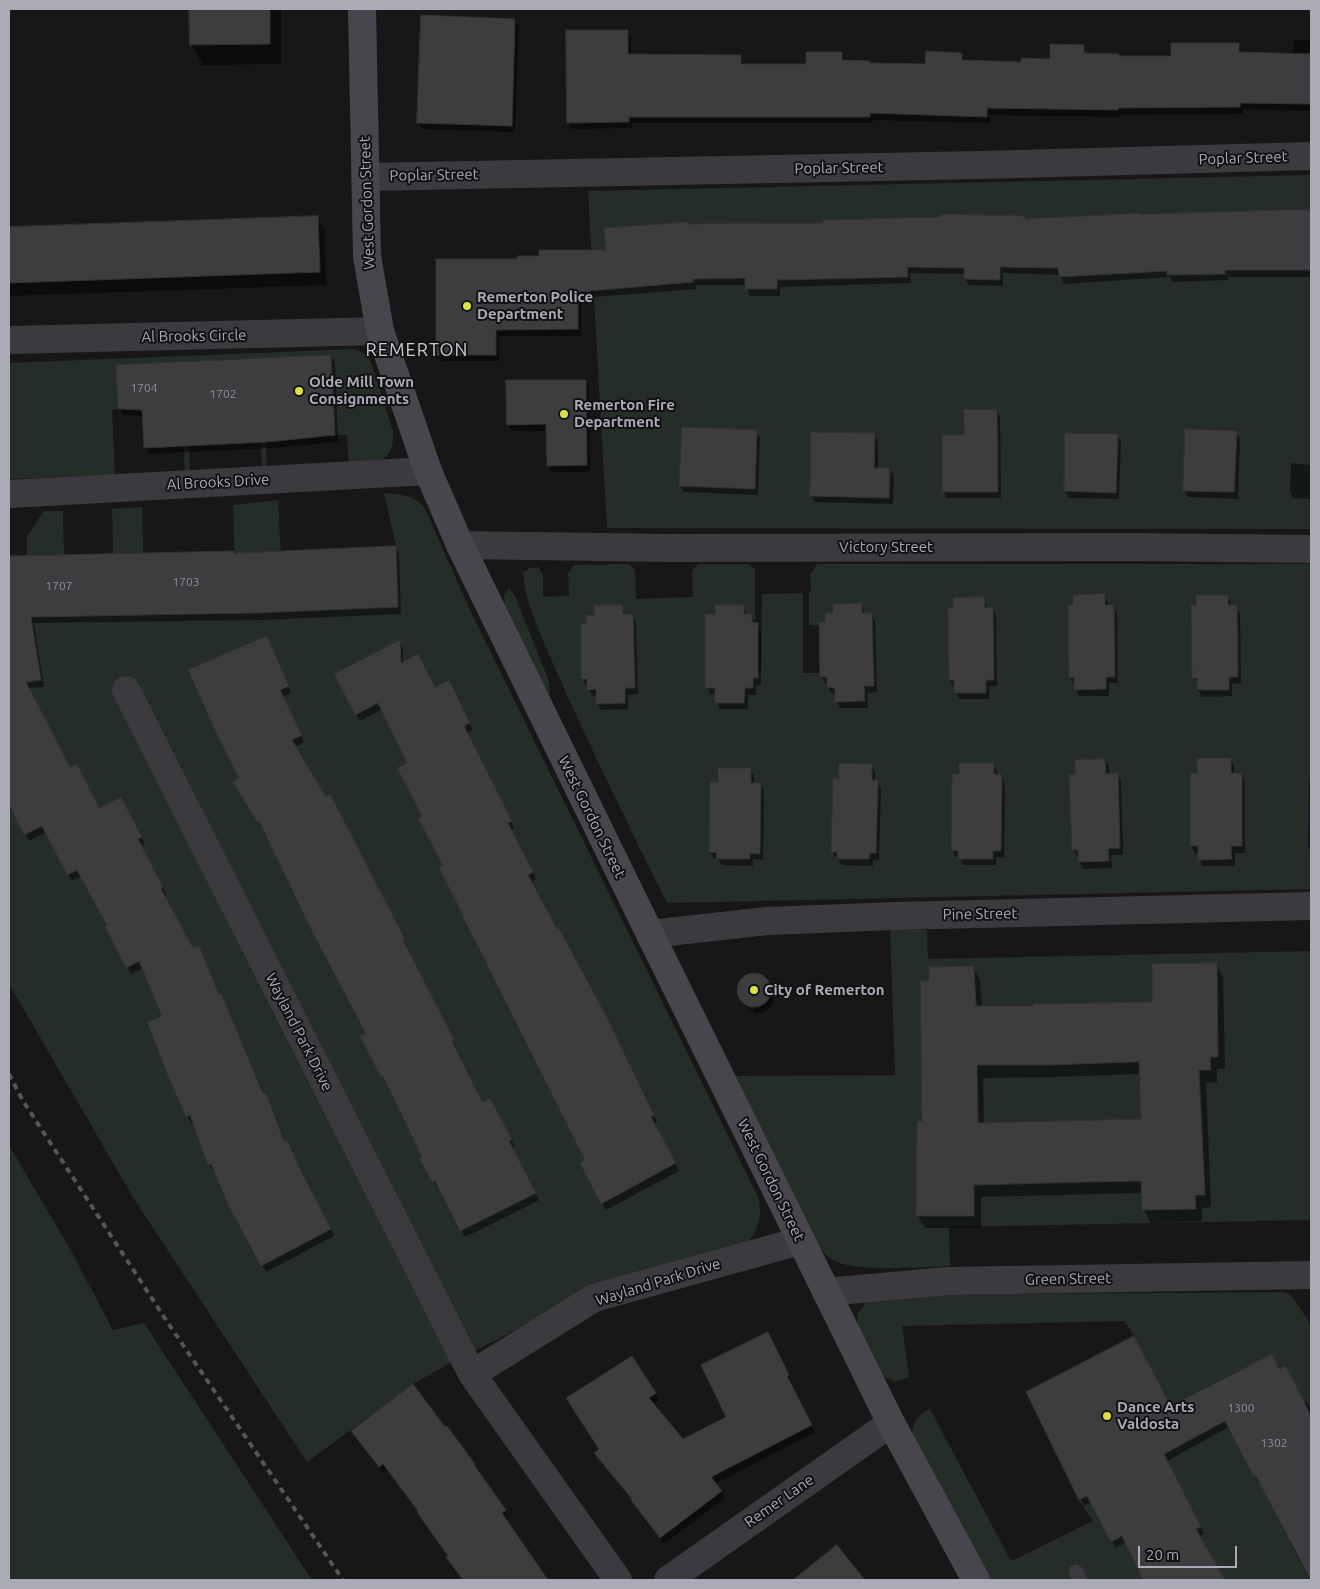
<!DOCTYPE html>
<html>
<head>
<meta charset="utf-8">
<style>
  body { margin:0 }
  #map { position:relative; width:1320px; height:1589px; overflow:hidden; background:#171718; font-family:Ubuntu,sans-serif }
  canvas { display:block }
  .frame { position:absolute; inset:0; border:10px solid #abaab7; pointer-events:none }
  .scale { position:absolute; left:1138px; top:1546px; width:99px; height:22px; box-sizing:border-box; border:2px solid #abaab7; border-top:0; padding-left:6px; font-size:15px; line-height:18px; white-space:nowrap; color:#abaab7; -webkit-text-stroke:4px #121213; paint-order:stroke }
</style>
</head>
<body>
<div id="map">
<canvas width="1320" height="1589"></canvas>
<div class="frame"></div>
<div class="scale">20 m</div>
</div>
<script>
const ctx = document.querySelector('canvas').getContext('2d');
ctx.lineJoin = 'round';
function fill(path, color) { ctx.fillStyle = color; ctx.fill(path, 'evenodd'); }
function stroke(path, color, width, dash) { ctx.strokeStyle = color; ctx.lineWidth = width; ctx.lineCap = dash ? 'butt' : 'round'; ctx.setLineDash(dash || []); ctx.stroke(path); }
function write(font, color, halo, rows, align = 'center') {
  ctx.font = font + ' Ubuntu,sans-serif'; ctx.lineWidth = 4; ctx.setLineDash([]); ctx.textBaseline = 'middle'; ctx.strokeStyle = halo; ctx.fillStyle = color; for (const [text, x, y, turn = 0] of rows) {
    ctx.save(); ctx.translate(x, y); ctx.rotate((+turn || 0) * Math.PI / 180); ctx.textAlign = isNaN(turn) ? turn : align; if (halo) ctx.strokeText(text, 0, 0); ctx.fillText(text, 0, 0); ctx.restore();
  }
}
fill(new Path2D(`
  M1311,175v354l-704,-1 -19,-337z
  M354,349l12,5 6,11 21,66c2,32 -19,34 -44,36l-2,-32h-12l-4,-80 -63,3 -4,46 3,66h-5l-5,-112 -65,3 -5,46 3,66h-5l-5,-110 -63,2 1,44 -6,1 3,65 -106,4v-116z
  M384,493c17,1 31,2 41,16l45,101 289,589c3,23 -1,30 -14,48l-192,64 -110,56 -30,17 -106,78 -173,-263 -125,-215v-367l106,-2 -3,-106 30,-2 3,109 91,-2 -3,-109 45,-5 6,112 114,-5 -2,-61z
  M44,511h19l1,44 -37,1v-20z
  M629,564l6,6 1,29 57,-2 -1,-26 6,-7h50l7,5v53l-3,1v-9h-8v-9h-29l-10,83h10l1,15h28l1,-15h7l1,-10h5l1,-7h2l1,-77 41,-1v80h23l1,14 8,1 1,14 28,-1v-15h10l-2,-73h-10v-10l-29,1v9l-8,1v7l-5,1v4l-11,-1v-32l2,-1 -1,-17 7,-11h494v325l-644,14c-37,-75 -74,-149 -108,-226 -13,-31 -34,-71 -36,-104l7,-5 8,-1 5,9v21l23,-1h3l-1,-23 6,-8z
  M509,588l6,8 34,85 1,23 -45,-95 -1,-14z
  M890,930h37l1,29 383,-8v269l-362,7 1,39c-25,1 -100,7 -119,-7 -4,-3 -7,-7 -11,-11l-88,-172 163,-1z
  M9,1145l61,104 43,81 31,-7 168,257h-303z
  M1285,1292l7,4 19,29v85l-5,-9 -72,36 20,40 57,-27v22l-45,23 20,38 25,-13v11l-21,11 20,38h-323l-75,-147c2,-12 6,-19 18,-24l81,152 82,-40 -14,-21 109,-60 -54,-104 -9,-15 -223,5 7,51 -14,5 -12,-6 -26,-51 1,-12 11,-14 17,-4zM1272,1354l7,15 7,-3 12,24 -71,36 -20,-39z`), '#252d29');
fill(new Path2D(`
  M191,9h90v55l-78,1 -12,-21z
  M515,20l4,7 -4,105 -93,-3 -4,-6z
  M627,31l4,7v17l110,1 3,10 63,-1 34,-12 4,9 25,2 56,1 35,-11 5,7 56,2 29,-3 32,-14 4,9 33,2h53l66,-13 3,9 51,1 1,-14h17v71l-68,-2v5l-122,1v2l-131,-2v8l-117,-3v3h-241v5l-60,1 -4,-6z
  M1282,211h29v66h-83v3l-56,2 -2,-5 -106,7 -4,-9 -57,-2v13l-34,-1 -4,-6v-5l-55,-1 1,10 -131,4v9h-30l-3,-7 -1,-4h-50v4l-115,9v38h-82v25h-58l-3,-7 80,-94 90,-9 80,-26 136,-1 200,-7 2,3z
  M317,218l8,13 1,54 -317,11v-69z
  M331,356l4,7 3,79 -67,6 -122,6 -4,-7 -1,-31 -20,-1 -4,-6z
  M585,381l4,6 1,85h-38l-4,-6v-35h-36l-4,-6z
  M997,411l3,6 1,81h-54l-3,-6 22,-56z
  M756,431l4,7 -2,57 -74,-3 -4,-6z
  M1236,433l4,6 -2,60 -50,-2 -4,-7z
  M875,435l3,6v28l12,1 4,6 -1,28 -78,-2 -4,-7z
  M1117,435l4,7 -2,57 -50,-1 -4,-7z
  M1291,463l20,2v34l-18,-1 -3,-6z
  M395,547l4,7 2,60 -140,6 -227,3 10,64 -15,1 41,81 28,40 26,-4 21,39 -4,2 25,48 -2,2 28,54 10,4 18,41 4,6 39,94 2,-1 4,7 16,41 2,-1 4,7 14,33 29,55 -68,36 -51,-102 -2,1 -4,-7 -15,-42 -3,1 -4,-7 -19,-43 -5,-56 -20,-49 -12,6 -49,-98 -10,5 -25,-49 -18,9 -20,-40v-244l225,-5 1,2z
  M1104,596l4,6v4h5l4,7 1,70h-9v13h-30l-9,-19 4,-71z
  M1227,596l4,7v3l5,1 4,6 1,70 -9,1v12l-30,1 -4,-7v-6l-5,-7 4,-70z
  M984,599l4,10h5l3,6 1,71h-8v13h-30l-9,-19 -1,-71 5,1z
  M861,604l4,10h6l4,7 2,71 -10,1 1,15h-28l-3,-6 -1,-8h-4l-4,-7v-4h-3l-3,-6 5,-54 8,-9z
  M622,606l4,10h6l4,6 2,72 -10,1v14l-27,1 -4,-7v-7h-5l-3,-7v-4h-3l-4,-6 5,-54 8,-9z
  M743,606l4,9h4l10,16v54h-5v10h-8v14h-28l-3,-6v-9h-7l-3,-6 9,-72z
  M399,642l4,6v15l31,25h18l21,42 -6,3 47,95 -3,2 25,49 -5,3 79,144 47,96 -3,2 25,47 -73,39 -25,-46 6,-3 -121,-243 -42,-101 -15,-53 -27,-55 -22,12 -4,-7z
  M270,645l21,48 -9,4 22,45 -9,5 30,51 9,5 73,143 -1,1 50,100 -1,1 27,56 12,2 21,41 -3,1 27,52 -74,37 -26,-50 -2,1 -16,-29 2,-1 -36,-75 -5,-7 -20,-39 5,-3 -103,-207 -2,1 -27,-46 6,-3z
  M1230,759l4,7v8h7l4,7v72h-10v13h-32l-4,-7v-6h-4l-4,-7v-71l8,-1z
  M1105,760l4,7v8l8,-1 4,7 2,74h-12l1,13 -29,1 -4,-7v-6h-2l-4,-7 4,-74z
  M871,765l4,7v9h2l4,7 -2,72h-6v6l-31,-1 -10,-13z
  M993,765l4,6v5h4l4,7 -1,75 -8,-1v8h-33l-4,-8h-3l-4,-7 9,-75z
  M750,769l4,7v8h6l4,7 -1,69 -10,-1v7l-31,-1 -4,-6h-4l-4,-7z
  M1309,778h2v74l-3,-6z
  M1216,964l7,13 2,92h-8v13l-11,1 5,124 -9,1v13l-51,2 -7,-13 -1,-17 -162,4v31h-56l-7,-12 13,-234 42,-14 7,12 2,27 171,-4zM1140,1074l2,46 -158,4 -1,-46 72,-1z
  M750,975h8l7,4 9,15v8l-5,7 -7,4h-8l-7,-4 -2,-4 9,6 1,-3 -13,-7 -3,-7v-8l4,-8z
  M771,1341l21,41 -3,1 26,49 -100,52 10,14 -61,46 -28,-37 -3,-7 -38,-47 5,-4 32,-92 27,43 -6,4 30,37 45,-24z
  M1279,1370l25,34 2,-1 5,9v168l-50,-98 -2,1 -4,-6 -26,-50 -62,34 37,73 -5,2 23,44h-77l-19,-38 -10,6 -24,-46 -8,4 -3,-7 89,-92z
  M353,1432l151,79 4,7 -3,2 41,60h-82l-45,-68 -31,-43 -5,4z
  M837,1547l26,33h-68z`), '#0007');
const building = new Path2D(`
  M189,9h81v35l-80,1z
  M421,15l94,4 -3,107 -95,-3z
  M566,30h62v24l113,1v9h65v-12h36v8l28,1v2l55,1 1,-13 36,2v7l59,2v-4l29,1v-15l34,1v8l35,1v2h52v-13h68v9l72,2v50l-71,-1v4l-122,1v2l-131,-2v9l-117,-4v4h-241v5l-62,1z
  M1282,210h29v60h-86v4l-58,1v-4l-108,6 -1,-9 -58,-1v13l-36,-1v-11l-57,-1 1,10 -131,3v9h-32v-11l-52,1v3l-115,10v37l-82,1v25h-60v-96h81v-3h22v-6h67l-2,-22 84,-6v2l135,-1v-3l118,-3v-3l84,2v3l115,-6v1z
  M318,216l2,56 -311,11v-56z
  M331,355l4,80 -68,7 -123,6 -2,-38 -24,-1 -2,-44z
  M506,380h80l1,85 -40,1 -1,-42 -39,1z
  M964,409l33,1 1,82h-56v-57h22z
  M682,427l75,3 -2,59 -76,-3z
  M1185,429l52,2 -3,61 -51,-1z
  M811,432l64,1 -1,35h16l-1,30 -79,-2z
  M1065,433l53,1 -2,59 -52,-2z
  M396,546l2,61 -141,6 -226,4 10,63 -15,2 44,85 7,-3 22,44 22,-11 21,40 -4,2 25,48 -2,2 32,59 6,-2 20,48 2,-1 42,101 3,-1 18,48 3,-1 15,33 29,56 -70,37 -33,-62 -17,-40 -3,1 -18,-50 -4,2 -19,-44 -20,-51 15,-6 -23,-55 -13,7 -21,-41 2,-1 -30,-56 -10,5 -25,-49 -18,9 -15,-31v-248l225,-5v2z
  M1105,594v11h9l1,72h-9v12l-32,1v-13l-5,1 -1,-72 5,-1v-10z
  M1196,595h32v10h9l1,72h-9v13h-32v-12h-5l-1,-73 5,1z
  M984,597l1,11 8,-1 1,73h-8v13h-32v-13h-5l-1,-72h5v-10z
  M862,603v10h10l2,73h-10l1,15 -30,1v-14l-8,-1v-10h-7l-1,-55h6v-9h8v-9z
  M594,605h29v9h10l2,74h-10v15l-29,1v-15l-9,1v-11h-6v-56l5,1v-9h8z
  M715,605h29v9h8v8l6,1v55h-5v10h-8l-1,15h-29v-15h-10v-74h10z
  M267,636l22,50 -9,4 22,45 -10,5 34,57 4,-3 75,145 -2,1 51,100 -2,1 30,61 8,-4 22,42 -3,1 27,52 -76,38 -25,-50 -3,1 -13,-24 3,-1 -39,-81 -2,1 -21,-41 6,-2 -54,-103 -53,-110 -2,1 -24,-40 6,-4 -23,-46 -28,-62z
  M400,640l1,23 17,-9 17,33 14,-7 21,43 -6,3 48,95 -4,2 25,49 -5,3 29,54 2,-1 48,90 47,97 -3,2 25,46 -75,41 -21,-41 5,-3 -98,-195h1l-25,-47 1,-1 -25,-49 4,-2 -25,-48 4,-2 -25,-48 10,-5 -29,-60 -23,12 -21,-41z
  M1197,758h34v15h11v73h-11l1,13 -34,1v-14h-8v-73h7z
  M1105,759l1,15 12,-1 2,75 -12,1 1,12 -31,1v-12h-6l-3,-75 6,-1v-14z
  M839,763l33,1v16h6l-2,73h-6l-1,6h-32v-7h-6l2,-74 6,1z
  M959,763h35v11l8,1 -1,76h-8v8h-35v-8l-7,-1 1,-76h7z
  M718,768h33v15h10l-1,71 -10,-1v6h-34l1,-6 -8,-1 1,-70h8z
  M1217,963l1,94h-8l1,13h-12l6,125h-10l1,14 -54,1 -1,-29 -56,1 -111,3v31h-58l1,-95h5l-2,-140h9v-14l45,-1 2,40h57v-2l119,-2v-38zM1139,1062l2,57 -163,4 -1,-58h71z
  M737 990a17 17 0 1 1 34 0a17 17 0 1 1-34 0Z
  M768,1332l21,43 -2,1 25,49 -101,52 11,14 -62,47 -29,-38 1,-1 -38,-46 5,-4 -33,-51 66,-42 24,37 -7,5 34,41 43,-22 -25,-52z
  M1134,1336l37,70 101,-52 7,15 7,-3 25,50v164l-55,-104 -2,1 -29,-56 -61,33 37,73 -5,2 29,51h-82l-21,-44 -11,6 -24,-46 -8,4 -53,-108z
  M413,1384l32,43 2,-1 28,38 -1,1 32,45 -4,3 46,67h-85l-17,-23 2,-1 -31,-44 1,-1 -35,-47 -4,3 -28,-36z
  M837,1545l28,35h-72z`);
fill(building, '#3d3c3f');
stroke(building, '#323134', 1);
stroke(new Path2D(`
  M1076,1572l4,8`), '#3b3a3f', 15);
stroke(new Path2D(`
  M366,177l615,-12 330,-9
  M9,340l371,-9
  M9,494l419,-23
  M460,545l209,3 461,-1 181,2
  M126,690l346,684 146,206
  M650,934l117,-13 128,-5 416,-10
  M826,1292l121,-11 364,-6
  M472,1374l122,-76 206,-57
  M668,1580l223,-157`), '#3b3a3f', 28);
stroke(new Path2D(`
  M362,9l5,247 13,75 48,140 32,74 190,389 241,489 85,157`), '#47464d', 28);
stroke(new Path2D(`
  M9,1074l14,27 145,222 175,257`), '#56545c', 4, [6, 5]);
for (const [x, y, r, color] of [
  [467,306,5,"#dce046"],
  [299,391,5,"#dce046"],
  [564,414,5,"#dce046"],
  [754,990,5,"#dce046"],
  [1107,1416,5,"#dce046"]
]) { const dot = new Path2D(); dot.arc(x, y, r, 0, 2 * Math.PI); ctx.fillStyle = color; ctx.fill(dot); stroke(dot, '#121213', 2); }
write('12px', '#908e99', null, [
  ["1704",144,388],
  ["1702",223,394],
  ["1703",186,582],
  ["1707",59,586],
  ["1300",1241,1408],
  ["1302",1274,1443]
]);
write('15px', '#abaab7', '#121213', [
  ["Poplar Street",1243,158,-2],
  ["Poplar Street",839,168,-1],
  ["Poplar Street",434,175,-1],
  ["West Gordon Street",367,203,-92],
  ["Al Brooks Circle",194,336,-1],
  ["Al Brooks Drive",218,482,-3],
  ["Victory Street",886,547],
  ["West Gordon Street",592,817,64],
  ["Pine Street",980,914,-1],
  ["Wayland Park Drive",299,1032,63],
  ["West Gordon Street",771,1180,64],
  ["Green Street",1068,1279,-1],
  ["Wayland Park Drive",658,1282,-17],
  ["Remer Lane",779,1501,-35]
]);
write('bold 15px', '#abaab7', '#121213', [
  ["Remerton Police",477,297],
  ["Department",477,314],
  ["Olde Mill Town",309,382],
  ["Consignments",309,399],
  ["Remerton Fire",574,405],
  ["Department",574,422],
  ["City of Remerton",764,990],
  ["Dance Arts",1117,1407],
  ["Valdosta",1117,1424]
], 'left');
ctx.letterSpacing = '1px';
write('18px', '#cbcad3', '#121213', [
  ["REMERTON",417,350]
]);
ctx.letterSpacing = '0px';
</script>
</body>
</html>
